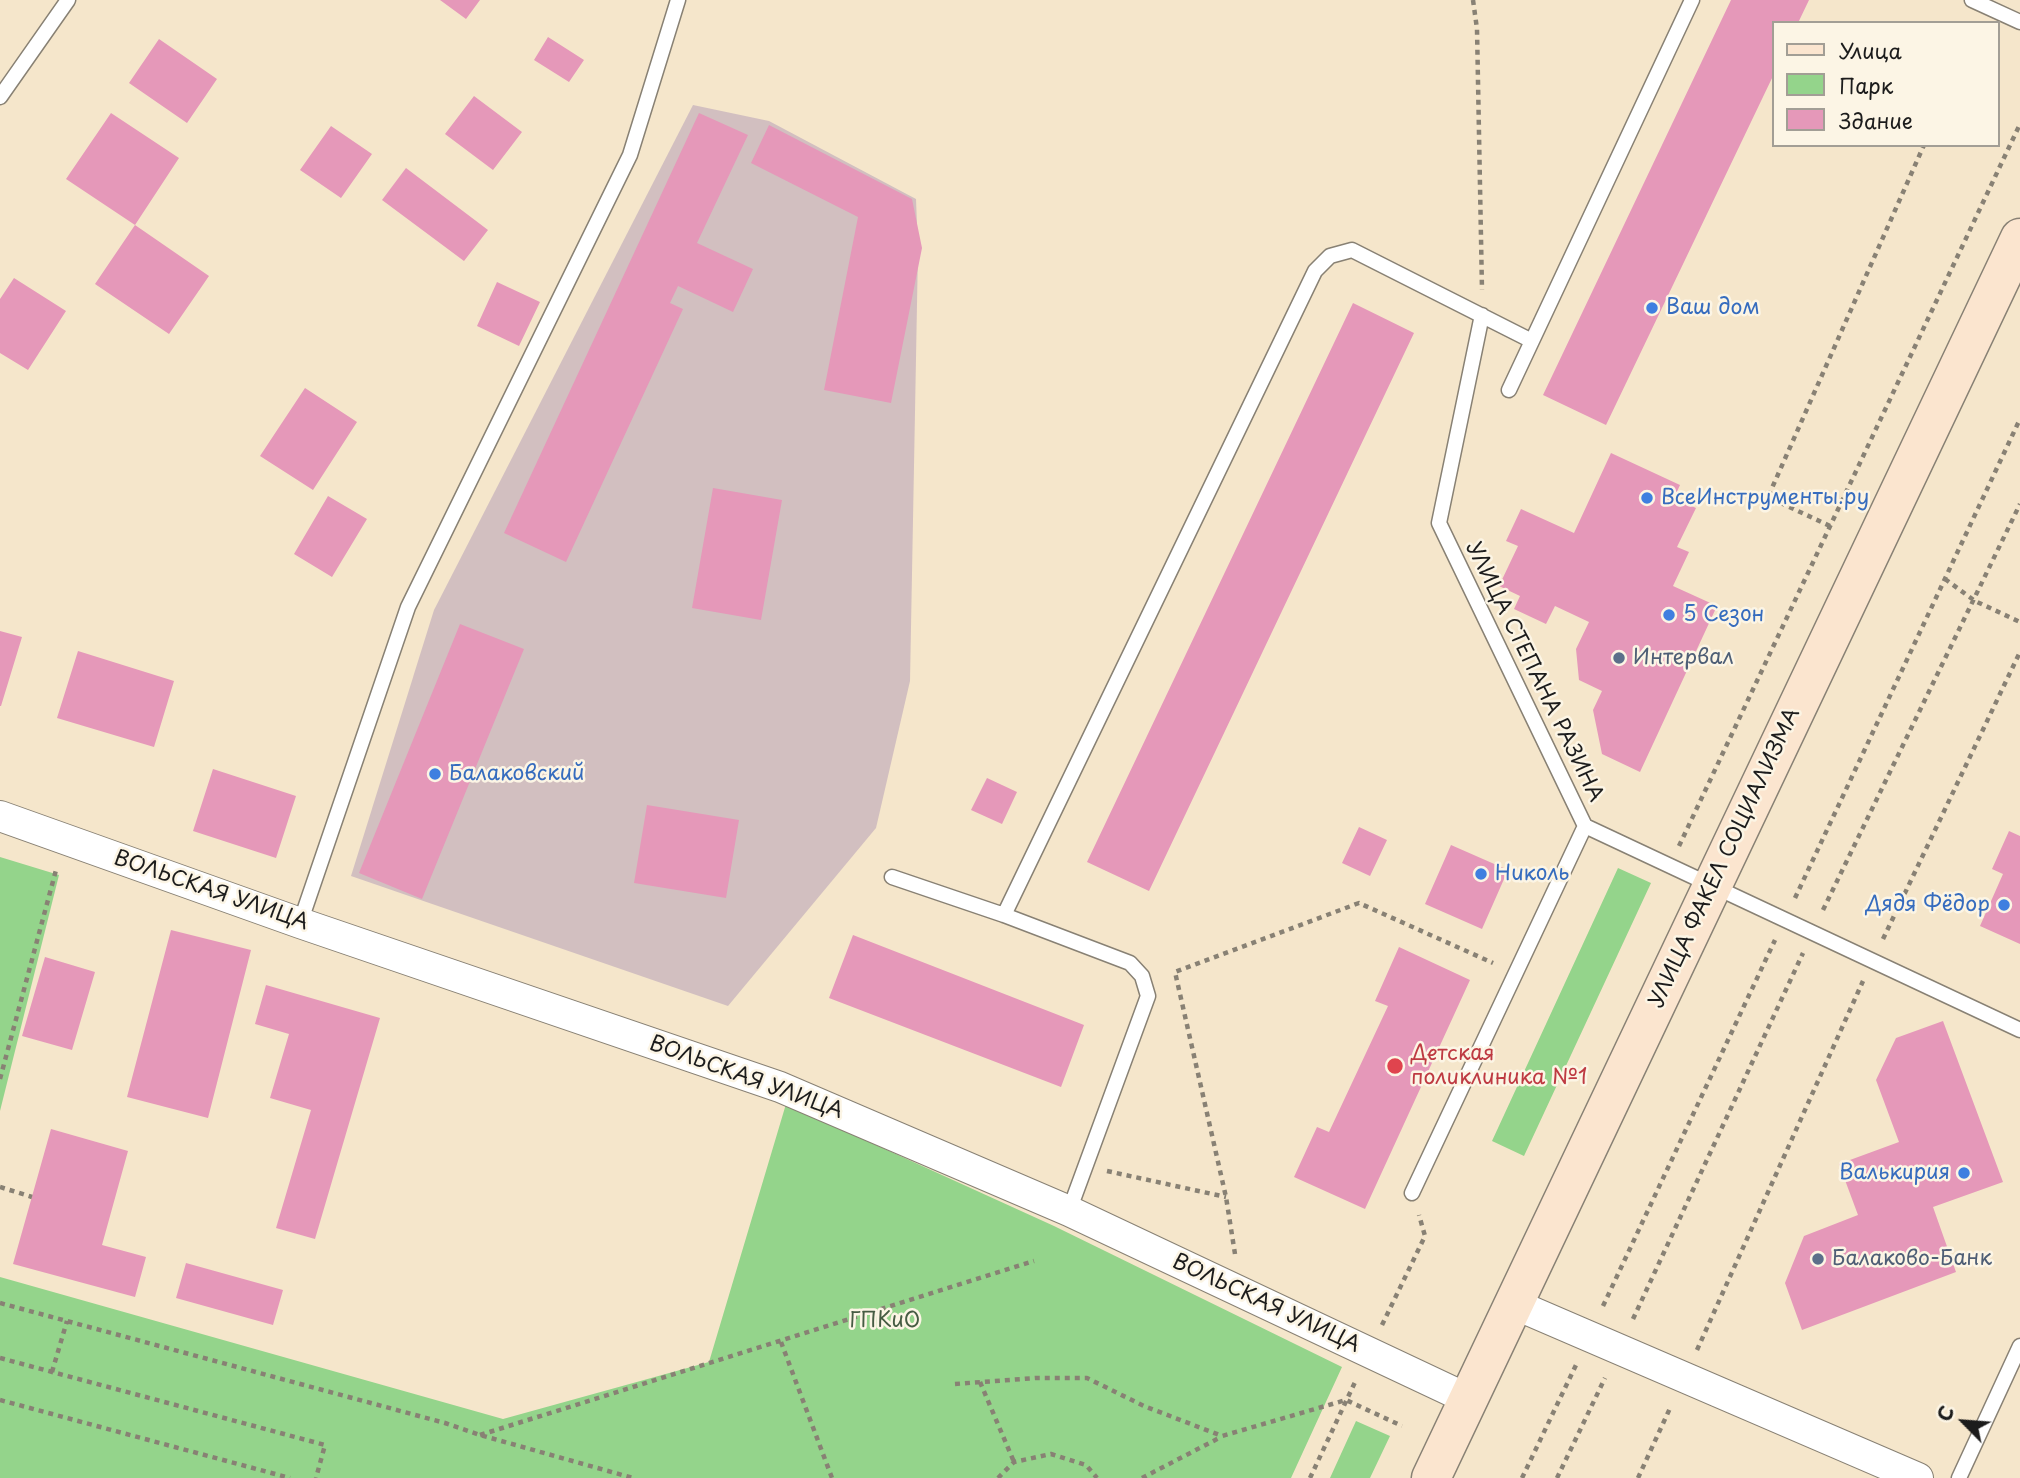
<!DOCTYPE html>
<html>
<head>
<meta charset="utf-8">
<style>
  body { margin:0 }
  #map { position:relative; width:2020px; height:1478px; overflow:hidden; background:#f5e6cb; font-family:"Playpen Sans",sans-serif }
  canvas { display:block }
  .legend { position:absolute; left:1772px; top:21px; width:228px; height:126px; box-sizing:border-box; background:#fcf5e5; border:2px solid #a29e95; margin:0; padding:9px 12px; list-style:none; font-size:21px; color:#1c1c1c }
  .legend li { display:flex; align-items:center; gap:14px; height:35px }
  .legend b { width:35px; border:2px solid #a29e95 }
  .north { position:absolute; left:1929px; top:1387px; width:70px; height:70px; -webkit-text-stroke:5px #fcf5e5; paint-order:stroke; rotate:295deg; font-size:19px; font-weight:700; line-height:28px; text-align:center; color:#1c1c1c }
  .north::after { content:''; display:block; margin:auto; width:24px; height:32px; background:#1c1c1c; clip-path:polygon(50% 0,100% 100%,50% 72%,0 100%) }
</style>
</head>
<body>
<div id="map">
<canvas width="2020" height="1478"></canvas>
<ul class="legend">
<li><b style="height:9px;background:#fbe5cf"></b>Улица</li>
<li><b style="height:19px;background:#94d48b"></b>Парк</li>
<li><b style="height:19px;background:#e598b9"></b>Здание</li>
</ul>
<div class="north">С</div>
</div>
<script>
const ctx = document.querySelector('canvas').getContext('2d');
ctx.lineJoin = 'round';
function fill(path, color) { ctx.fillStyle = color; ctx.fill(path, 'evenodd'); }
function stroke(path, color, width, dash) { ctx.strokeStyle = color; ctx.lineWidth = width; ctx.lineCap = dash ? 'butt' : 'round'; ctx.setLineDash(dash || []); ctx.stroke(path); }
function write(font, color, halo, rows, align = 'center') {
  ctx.font = font + ' "Playpen Sans",sans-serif'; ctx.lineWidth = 5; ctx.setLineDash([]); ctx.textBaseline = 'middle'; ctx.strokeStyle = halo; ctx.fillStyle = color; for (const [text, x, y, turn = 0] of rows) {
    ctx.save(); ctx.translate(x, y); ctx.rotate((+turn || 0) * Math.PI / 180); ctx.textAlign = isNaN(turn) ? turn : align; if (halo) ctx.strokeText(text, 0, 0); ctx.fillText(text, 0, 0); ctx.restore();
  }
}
fill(new Path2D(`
  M693,105l76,16 147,78 2,51 -8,431 -34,147 -148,178 -377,-130 83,-266z`), '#d2bfc0');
fill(new Path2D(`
  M0,857l59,18 -59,236z
  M1618,868l33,15 -127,273 -32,-15z
  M786,1104l268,122 288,141 -51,111h-1291v-201l503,142 206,-57z
  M1356,1421l34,15 -20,42h-40z`), '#94d48b');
fill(new Path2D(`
  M440,0h40l-14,19z
  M1731,0h78l-11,23h-25v53l-167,349 -63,-30z
  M548,37l36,23 -15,22 -35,-22z
  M159,39l58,40 -30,44 -58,-40z
  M474,96l48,36 -29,38 -48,-36z
  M111,113l68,45 -44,67 74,51 -40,58 -74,-50 40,-59 -69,-46z
  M699,113l49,22 -51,108 56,26 -20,43 -55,-26 -8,17 13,6 -117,253 -62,-29z
  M769,125l143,74 10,49 -31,155 -67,-13 34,-173 -107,-54z
  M331,126l41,28 -31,44 -41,-28z
  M406,168l82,62 -24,31 -82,-61z
  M14,278l52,33 -38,59 -28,-17v-54z
  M497,282l43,20 -21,44 -42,-20z
  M1353,303l61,30 -265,558 -62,-29z
  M305,388l52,34 -44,68 -53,-34z
  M1611,453l69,32 -6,13 22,10 -19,39 12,5 -16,34 44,20 -77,166 -38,-18 -9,-44 9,-19 -23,-11 -3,-31 13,-27 -34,-16 -9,18 -32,-15 6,-13 -21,-10 19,-40 -12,-5 15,-32 53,24z
  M713,488l69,12 -21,120 -69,-12z
  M328,496l39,23 -35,58 -38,-23z
  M460,624l64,25 -102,250 -63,-26z
  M0,631l22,6 -21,69h-1z
  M78,651l96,30 -20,66 -97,-29z
  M213,769l83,27 -20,62 -83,-27z
  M987,778l30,14 -15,32 -31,-14z
  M647,805l92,15 -13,78 -92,-15z
  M1359,827l28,13 -17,36 -28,-13z
  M2009,831l11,5v108l-40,-18 23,-52 -11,-5z
  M1451,845l57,25 -26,59 -57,-25z
  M171,930l80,20 -43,168 -81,-21z
  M853,935l231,90 -23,62 -232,-89z
  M1399,947l71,33 -105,229 -71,-32 23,-50 12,5 59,-126 -13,-5z
  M45,957l50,15 -23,78 -50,-14z
  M266,985l114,33 -65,221 -39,-11 35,-118 -41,-12 19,-64 -34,-10z
  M1943,1021l60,161 -70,25 23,65 -154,58 -17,-47 19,-47 54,-21 -19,-51 60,-22 -23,-62 20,-42z
  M51,1129l77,22 -26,94 44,12 -11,40 -122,-33z
  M186,1263l97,27 -10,35 -97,-27z`), '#e598b9');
const lane = new Path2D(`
  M1972,0l48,22
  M0,97l68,-97
  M1482,315l-43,208 146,303 435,204
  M1509,390l183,-390
  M892,877l112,38 126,48 12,13 6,20 -79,215
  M1004,915l311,-644 15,-15 22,-6 180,91
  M300,923l108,-316 222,-452 48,-155
  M1412,1193l173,-367
  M1959,1478l61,-132`);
const street = new Path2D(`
  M0,816l300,107 480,164 289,124 399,188
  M1514,1304l404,174`);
const secondary = new Path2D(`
  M1431,1478l589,-1240`);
stroke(lane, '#888174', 17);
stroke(street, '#888174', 32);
stroke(secondary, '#888174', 41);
stroke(new Path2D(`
  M1473,0l4,29 5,261
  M1830,526l-62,-29 156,-352
  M1945,579l30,22 45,21
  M1679,846l341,-722
  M1795,898l225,-479
  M1823,910l197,-406
  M1883,939l137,-287
  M0,1079l56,-209
  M1107,1171l119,26
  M0,1187l32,10
  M1235,1254l-9,-57 -51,-225 184,-69 134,60
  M0,1303l445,120 35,12 153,43
  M1603,1306l172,-366
  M1633,1319l170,-366
  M1382,1325l43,-89 -6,-21
  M781,1342l51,136
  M1697,1350l166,-369
  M0,1358l325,87 -9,33
  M52,1372l15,-51
  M980,1382l34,80
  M955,1384l80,-6h52l57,28 78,30 124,-36 56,26
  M0,1400l290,78
  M480,1435l554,-174
  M998,1478l16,-16 37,-8 35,11 11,13
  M1142,1478l79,-41
  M1310,1478l46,-98
  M1522,1478l54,-113
  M1557,1478l48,-100
  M1638,1478l33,-72`), '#888174', 4.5, [5, 5]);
stroke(lane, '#fff', 14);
stroke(street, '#fff', 30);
stroke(secondary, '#fbe5cf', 38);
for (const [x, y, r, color] of [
  [1652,308,7,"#3f7fe0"],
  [1647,498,7,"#3f7fe0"],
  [1669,615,7,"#3f7fe0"],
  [1619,658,7,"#5c6f8a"],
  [435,774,7,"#3f7fe0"],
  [1481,874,7,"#3f7fe0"],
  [2004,905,7,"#3f7fe0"],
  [1395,1066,9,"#e0444e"],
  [1964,1173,7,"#3f7fe0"],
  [1818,1259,7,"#5c6f8a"]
]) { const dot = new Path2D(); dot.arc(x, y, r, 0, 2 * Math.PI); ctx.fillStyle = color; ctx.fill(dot); stroke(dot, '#fcf5e5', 2.5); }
write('21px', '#366cbe', '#fcf5e5', [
  ["Ваш дом",1666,308],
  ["ВсеИнструменты.ру",1661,498],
  ["5 Сезон",1683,615],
  ["Балаковский",449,774],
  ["Николь",1495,874],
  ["Дядя Фёдор",1990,905,"right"],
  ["Валькирия",1950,1173,"right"]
], 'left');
write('21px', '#4e5e75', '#fcf5e5', [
  ["Интервал",1633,658],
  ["Балаково-Банк",1832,1259]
], 'left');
write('21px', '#1c1c1c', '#fcf5e5', [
  ["УЛИЦА СТЕПАНА РАЗИНА",1534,672,64],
  ["УЛИЦА ФАКЕЛ СОЦИАЛИЗМА",1725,858,-65],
  ["ВОЛЬСКАЯ УЛИЦА",211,891,19],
  ["ВОЛЬСКАЯ УЛИЦА",746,1078,20],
  ["ВОЛЬСКАЯ УЛИЦА",1266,1304,25]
]);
write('21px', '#be3a42', '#fcf5e5', [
  ["Детская",1411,1054],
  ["поликлиника №1",1411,1078]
], 'left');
write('21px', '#465c43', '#fcf5e5', [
  ["ГПКиО",885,1321]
]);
</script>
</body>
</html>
